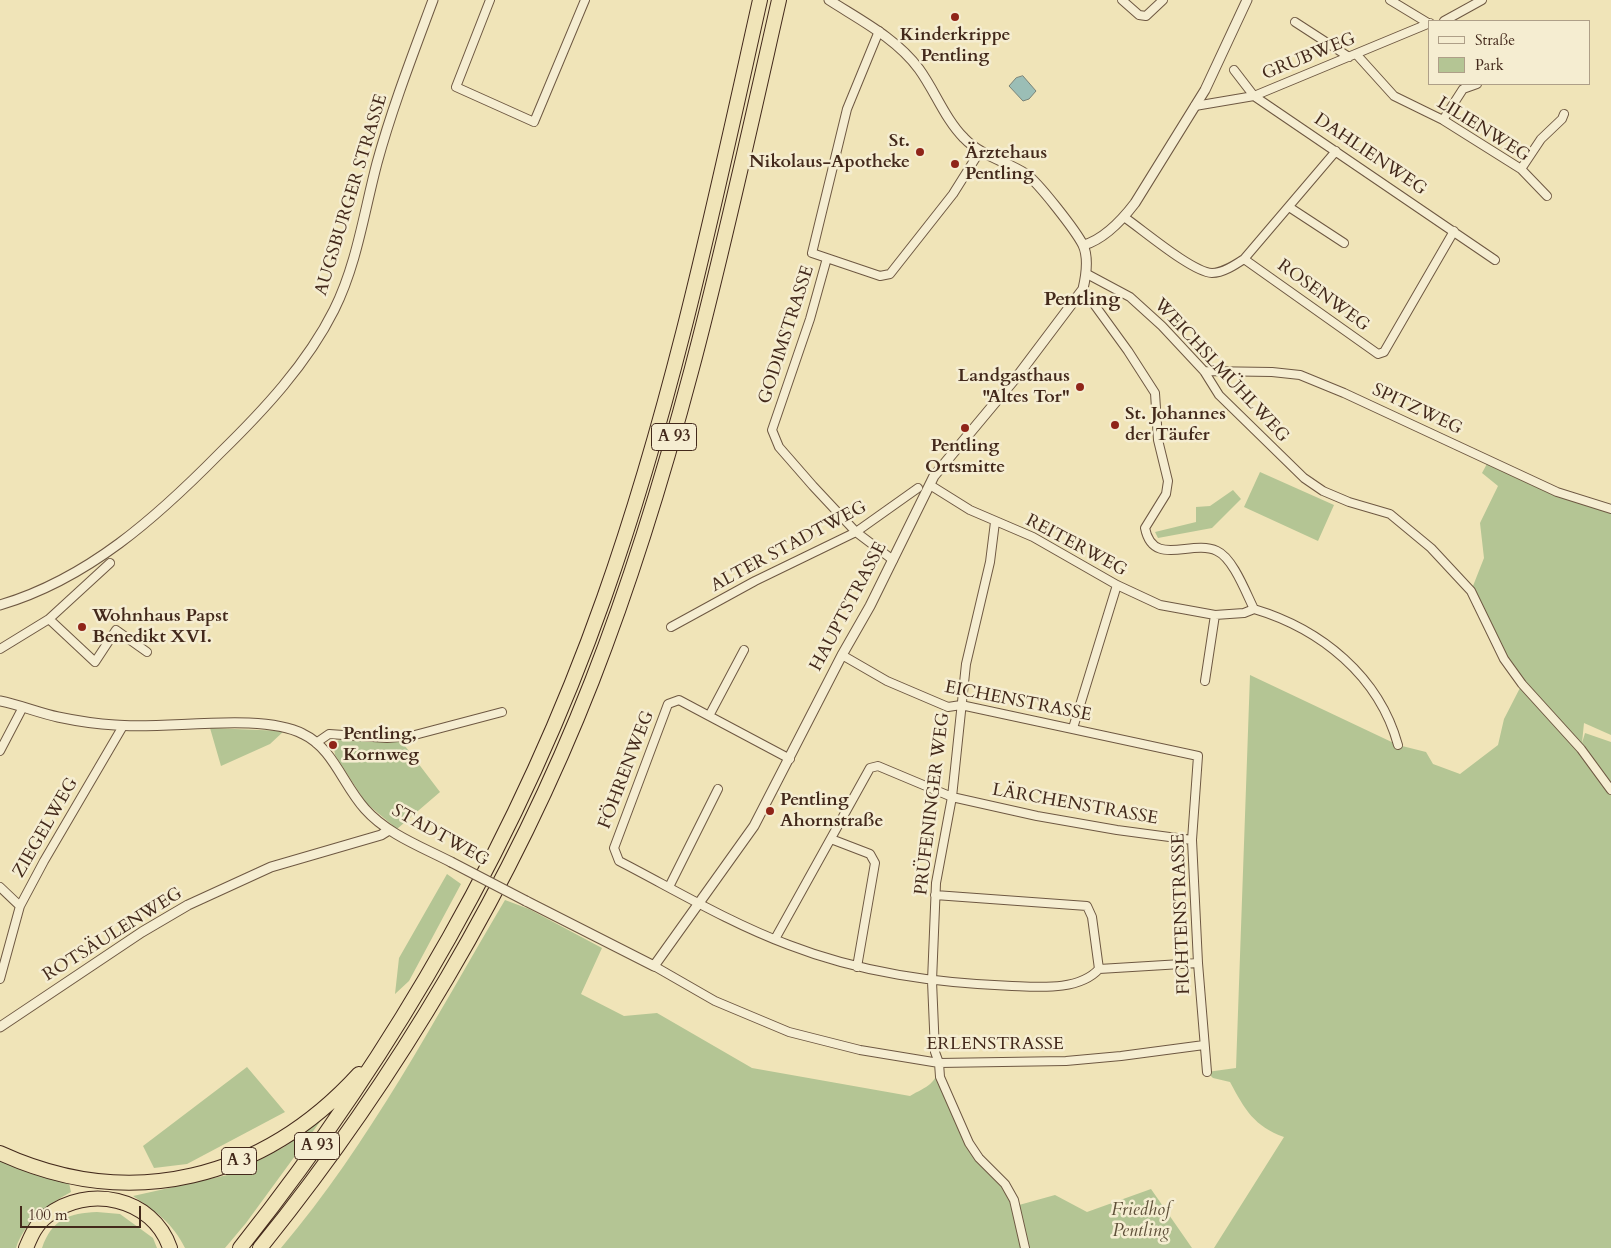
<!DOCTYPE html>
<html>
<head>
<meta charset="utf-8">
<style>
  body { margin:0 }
  #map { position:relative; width:1611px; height:1248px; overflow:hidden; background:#f0e4b8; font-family:Cardo,serif }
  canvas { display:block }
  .legend { position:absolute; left:1428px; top:20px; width:162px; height:65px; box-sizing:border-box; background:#f5edd1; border:1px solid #ae9f88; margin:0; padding:6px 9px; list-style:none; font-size:15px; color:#43291b }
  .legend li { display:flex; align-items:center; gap:10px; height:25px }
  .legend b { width:25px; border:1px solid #ae9f88 }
  .scale { position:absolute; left:20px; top:1206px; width:121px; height:22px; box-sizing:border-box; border:2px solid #43291b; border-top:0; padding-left:6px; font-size:15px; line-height:18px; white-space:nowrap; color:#43291b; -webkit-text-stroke:4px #f5edd1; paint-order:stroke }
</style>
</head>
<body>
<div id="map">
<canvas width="1611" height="1248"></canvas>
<ul class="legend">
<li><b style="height:6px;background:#f5edd1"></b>Straße</li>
<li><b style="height:14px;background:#b4c594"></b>Park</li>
</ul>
<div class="scale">100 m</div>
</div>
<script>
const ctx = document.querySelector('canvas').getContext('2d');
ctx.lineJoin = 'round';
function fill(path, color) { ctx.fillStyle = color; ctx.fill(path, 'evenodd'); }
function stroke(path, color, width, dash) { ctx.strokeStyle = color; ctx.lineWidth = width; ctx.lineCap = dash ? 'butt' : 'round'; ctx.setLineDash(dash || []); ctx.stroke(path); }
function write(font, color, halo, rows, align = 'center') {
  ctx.font = font + ' Cardo,serif'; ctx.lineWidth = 5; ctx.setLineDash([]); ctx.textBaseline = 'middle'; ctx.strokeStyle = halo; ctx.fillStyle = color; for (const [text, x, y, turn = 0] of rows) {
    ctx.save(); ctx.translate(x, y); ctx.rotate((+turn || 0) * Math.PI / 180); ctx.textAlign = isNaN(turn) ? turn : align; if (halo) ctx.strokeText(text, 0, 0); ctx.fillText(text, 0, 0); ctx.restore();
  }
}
fill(new Path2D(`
  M1489,460l68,32 54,17v226l-27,-12 -2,20 3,-10 26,9v40l-25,-27 25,35v458h-397l70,-111c-30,-11 -39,-27 -54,-55l-17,-4 -6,-6 29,-4 14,-393 148,70 28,7 7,12 27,10 38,-29 6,-26 18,-35 -51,-93 13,-33 -4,-35 18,-37 -16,-13z
  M1260,472l74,33 -16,36 -74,-34z
  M1233,490l8,9 -29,29 -54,10 -3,-6 41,-10v-15l14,-1z
  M210,728l74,3 -14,13 -49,22z
  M344,738l67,2 -6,6 35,46 -43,37 -31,-26 -31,-48 -1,-7 3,-7z
  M447,874l14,10 -52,97 -14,13 4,-36z
  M505,900l24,9 73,39 -21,46 43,22 33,-3 95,55 158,28c17,-10 27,-11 29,-33l34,86 46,56 36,-10 32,17 64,-23 41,59h-911c89,-105 154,-230 224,-348z
  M247,1067l38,45 -98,52 -33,4 -11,-22z
  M322,1119l-76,104 -21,25h-40c-12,-25 -30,-37 -52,-52l99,-22 52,-27z
  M0,1161l32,13 37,9 2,9c-24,13 -46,29 -55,56h-16z
  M97,1212l23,2 33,24 4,10h-115c10,-29 27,-35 55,-36z`), '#b4c594');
const water = new Path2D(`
  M1023,76l13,15 -7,8 -6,2 -14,-15 7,-8z`);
fill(water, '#9bbeb6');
stroke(water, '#788278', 1);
const minor = new Path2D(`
  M490,0l-34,87 78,35 51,-122
  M1122,0l17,15 7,1 17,-16
  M1390,0l38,23
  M1444,21l38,-21
  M1295,22l54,35
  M879,31l-32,78 -35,144 68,23 10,-2 63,-80 27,-43
  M1357,55l37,41 49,24 78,49 26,27
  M1234,70l20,26 241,164
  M1195,106l59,-10 176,-73
  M1443,120l20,-31 14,-5
  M1521,169l20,-30 21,-20 2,-5
  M1289,207l55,36
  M1124,217c19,13 68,55 88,56 11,0 23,-8 32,-14l92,-108
  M827,258l-17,61 -38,111 7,17 34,39 43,46 37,28
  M1244,259l134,95 6,-2 70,-121
  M1087,274l43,23 32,29 42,45 15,24 85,83 19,13 26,11 41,12 41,34 40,43 33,68 18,25 59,65 30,41
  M1083,289l45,62 27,42 3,47 10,41 -2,13 -21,34c8,40 46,11 72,23 16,7 29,42 37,58
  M1204,371l68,1 28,3 44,18 213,99 54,17
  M930,485l40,25 63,27 84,48 43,20 55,10 29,-2 10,-4c67,20 125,67 144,136
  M995,522l-5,40 -24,102 -14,133 -16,86 -4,98 3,71 4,11 1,14 29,66 10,15 26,26 9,16 11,48
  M49,619l46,43 21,-32 31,22
  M671,627l84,-46 101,-49 62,-44
  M0,649l49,-30 61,-56
  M842,655l45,26 61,26 13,-2 237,51 -6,84 6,123 9,109
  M1205,681l10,-66
  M709,716l35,-66
  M1073,728l44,-143
  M316,743l13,-9 58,4 24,-2 91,-24
  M0,751l23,-44
  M790,759l-111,-59 -11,4 -54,144 5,13c56,29 111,62 170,84 72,28 147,38 223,41 27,1 67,5 87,-17l99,-6
  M831,839l39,15 5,9 -18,104
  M0,887l20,19
  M669,887l49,-98
  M935,895l152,11 5,11 7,52
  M775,939l95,-171 8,-2 74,31 85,19 80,14 75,10
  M654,966l61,35 74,31 71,18 79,13 127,-2 55,-5 83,-11
  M0,979l20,-73 24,-45 79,-135`);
const tertiary = new Path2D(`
  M1084,245c20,-6 38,-25 51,-42l70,-113 42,-90
  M0,605c88,-26 157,-88 220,-152 43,-42 87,-89 114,-143 23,-46 30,-98 43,-147 15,-55 36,-109 56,-163
  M0,701c20,4 39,12 58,16 19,4 38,7 57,8 51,5 145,-13 188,9 30,14 40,51 62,75 22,25 57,38 86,53
  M526,901l128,65 100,-140 88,-171 28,-49 64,-130 85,-102 64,-85c3,-13 6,-31 0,-44 -7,-14 -45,-63 -57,-71 -20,-13 -45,-18 -62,-36 -19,-19 -29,-47 -45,-69 -23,-31 -59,-49 -90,-69
  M0,1027l142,-95 46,-27 83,-38 110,-32 8,-5`);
const motorway = new Path2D(`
  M0,1153c131,60 263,26 359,-79
  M26,1248c5,-12 10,-24 21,-32 40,-32 106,-19 123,32
  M240,1248c155,-195 281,-415 364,-650 69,-195 111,-397 156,-598
  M260,1248c136,-168 253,-365 332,-567 86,-220 135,-451 187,-681`);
stroke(minor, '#6e5842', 10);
stroke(tertiary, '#6e5842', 11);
stroke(motorway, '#43291b', 16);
stroke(minor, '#f5edd1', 8);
stroke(tertiary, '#f5edd1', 9);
stroke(motorway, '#f0e4b8', 14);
const tertiaryBridge = new Path2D(`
  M451,862l75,39`);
stroke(tertiaryBridge, '#6e5842', 11, []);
stroke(tertiaryBridge, '#f5edd1', 9);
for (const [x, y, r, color] of [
  [955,17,5,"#8f2418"],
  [920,152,5,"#8f2418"],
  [955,164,5,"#8f2418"],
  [1080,387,5,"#8f2418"],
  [1115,425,5,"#8f2418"],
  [965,428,5,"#8f2418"],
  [82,627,5,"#8f2418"],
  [333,745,5,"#8f2418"],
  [770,811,5,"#8f2418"]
]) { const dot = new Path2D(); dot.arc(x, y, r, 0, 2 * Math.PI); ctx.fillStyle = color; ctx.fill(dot); stroke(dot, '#f5edd1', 2); }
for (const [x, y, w] of [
  [674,437,45],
  [317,1146,45],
  [239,1161,35]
]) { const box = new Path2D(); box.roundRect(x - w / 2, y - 13.5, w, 27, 4); ctx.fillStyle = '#f5edd1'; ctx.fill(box); stroke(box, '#43291b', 1); }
write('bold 16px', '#43291b', null, [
  ["A 93",674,437],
  ["A 93",317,1146],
  ["A 3",239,1161]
]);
write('bold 18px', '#43291b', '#f5edd1', [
  ["Kinderkrippe",955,36,"center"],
  ["Pentling",955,57,"center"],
  ["St.",910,142,"right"],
  ["Nikolaus-Apotheke",910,163,"right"],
  ["Ärztehaus",965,154],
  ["Pentling",965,175],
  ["Landgasthaus",1070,377,"right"],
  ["\"Altes Tor\"",1070,398,"right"],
  ["St. Johannes",1125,415],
  ["der Täufer",1125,436],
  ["Pentling",965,447,"center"],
  ["Ortsmitte",965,468,"center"],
  ["Wohnhaus Papst",92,617],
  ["Benedikt XVI.",92,638],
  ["Pentling,",343,735],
  ["Kornweg",343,756],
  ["Pentling",780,801],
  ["Ahornstraße",780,822]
], 'left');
write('18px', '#43291b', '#f5edd1', [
  ["GRUBWEG",1309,57,-22],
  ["LILIENWEG",1483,130,32],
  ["DAHLIENWEG",1370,155,34],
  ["AUGSBURGER STRASSE",352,195,-73],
  ["ROSENWEG",1323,296,36],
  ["GODIMSTRASSE",787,335,-72],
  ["WEICHSLMÜHLWEG",1221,371,47],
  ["SPITZWEG",1417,410,25],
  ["REITERWEG",1076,546,28],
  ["ALTER STADTWEG",789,547,-28],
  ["HAUPTSTRASSE",849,607,-62],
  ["EICHENSTRASSE",1018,702,11],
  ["FÖHRENWEG",627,770,-69],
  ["PRÜFENINGER WEG",933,804,-83],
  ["LÄRCHENSTRASSE",1075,805,10],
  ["ZIEGELWEG",46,828,-60],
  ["STADTWEG",440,836,29],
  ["FICHTENSTRASSE",1182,914,-92],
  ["ROTSÄULENWEG",113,935,-32],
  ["ERLENSTRASSE",995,1045]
]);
write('italic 18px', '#5f5039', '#f5edd1', [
  ["Friedhof",1141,1211],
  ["Pentling",1141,1232]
]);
write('bold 20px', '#43291b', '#f5edd1', [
  ["Pentling",1082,300]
]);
</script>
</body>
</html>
